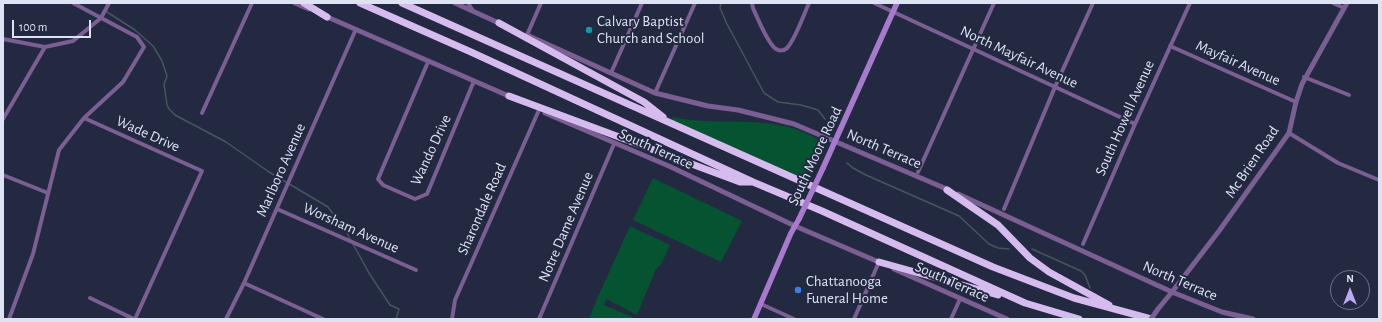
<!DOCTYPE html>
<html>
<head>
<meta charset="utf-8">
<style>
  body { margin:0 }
  #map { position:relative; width:1382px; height:322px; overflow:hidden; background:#222941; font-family:"Alegreya Sans",sans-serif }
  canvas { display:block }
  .frame { position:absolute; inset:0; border:4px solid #dde3f2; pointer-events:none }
  .north { position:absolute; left:1330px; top:270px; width:40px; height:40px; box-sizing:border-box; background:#222941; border:1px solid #6d7388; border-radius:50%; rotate:0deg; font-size:11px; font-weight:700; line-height:16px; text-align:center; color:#dde3f2 }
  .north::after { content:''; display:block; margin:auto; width:14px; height:18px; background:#bbaaf6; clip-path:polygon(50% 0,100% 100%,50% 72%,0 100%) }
  .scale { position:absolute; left:12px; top:20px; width:79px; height:18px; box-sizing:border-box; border:2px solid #dde3f2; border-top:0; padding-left:5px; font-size:12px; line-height:14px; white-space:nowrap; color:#dde3f2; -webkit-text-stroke:3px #222941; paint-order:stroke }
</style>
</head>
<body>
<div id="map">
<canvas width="1382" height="322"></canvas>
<div class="frame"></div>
<div class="north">N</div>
<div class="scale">100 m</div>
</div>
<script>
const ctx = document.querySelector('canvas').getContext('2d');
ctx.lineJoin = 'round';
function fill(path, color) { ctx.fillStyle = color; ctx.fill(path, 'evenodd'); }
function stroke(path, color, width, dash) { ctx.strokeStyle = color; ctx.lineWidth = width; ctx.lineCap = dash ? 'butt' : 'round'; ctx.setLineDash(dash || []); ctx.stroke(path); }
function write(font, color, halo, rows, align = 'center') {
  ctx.font = font + ' "Alegreya Sans",sans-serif'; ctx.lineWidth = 4; ctx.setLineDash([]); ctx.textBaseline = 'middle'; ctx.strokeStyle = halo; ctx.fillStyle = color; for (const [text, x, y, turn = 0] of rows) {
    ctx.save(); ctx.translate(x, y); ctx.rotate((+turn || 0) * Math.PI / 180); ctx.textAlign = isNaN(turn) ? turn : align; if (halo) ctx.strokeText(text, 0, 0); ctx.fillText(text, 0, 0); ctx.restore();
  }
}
fill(new Path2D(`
  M673,117c50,11 103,-6 149,25l-17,38 -134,-60v-1z
  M653,178l89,43 -21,41 -88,-42z
  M630,226l40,19 -8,18 -6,6 -19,46 -31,-16 -2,6 28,12 1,2h-44l7,-18z`), '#055331');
stroke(new Path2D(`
  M721,3l-1,5 7,16 37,69 14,9 23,3 17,5 7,9
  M107,11v1l28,18 18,16 9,15 5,15 -3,8 3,21 2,4 6,6 51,27 43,30 59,35 18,24 4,8
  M847,163l6,5 13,7 93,41 30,28 9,4 11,1
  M353,244l16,29 21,32 9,4 -3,10
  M1032,249l49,22 4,4 5,13`), '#47565d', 1.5);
stroke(new Path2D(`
  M468,3l5,8
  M752,3l1,5c4,9 15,36 23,41 3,2 8,2 11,-1 8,-8 17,-34 22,-45
  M874,3l261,121
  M1333,3l11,5
  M527,35l14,-32
  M3,39l42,8
  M1170,46l126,56
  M428,62l-50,117 5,6 32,14 12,-5 47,-113
  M611,73l31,-70
  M1304,77l45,18
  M655,93l40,-90
  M202,113l50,-110
  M84,118l118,53 -67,148
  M3,119l42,-72 28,-6 28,-23 8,-15
  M1289,133l49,30 41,17
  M918,172l76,-169
  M3,175l45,18
  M277,209l139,61
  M1004,209l51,-122 38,-84
  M1083,244l52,-120 55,-121
  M244,283l79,36
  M90,298l44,21
  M761,304l33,15
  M9,319l24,-65 26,-104 25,-32 39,-36 21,-35 -7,-10 -64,-34
  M226,319l18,-36 112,-254
  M452,319l3,-19 84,-190
  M539,319l75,-175
  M854,319l25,-57
  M951,319l9,-20`), '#7b5e92', 4);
stroke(new Path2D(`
  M295,3l14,6
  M455,3l46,21
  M325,16l186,81
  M527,35l128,58 53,13 30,4 56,14 155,66
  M545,113l126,54 124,59 86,37
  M958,194l214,98 50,20 31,7
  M894,269l113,50
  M1158,309l14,-17 47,-61 70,-98 7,-31 6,-18 45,-81`), '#7b5e92', 5);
stroke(new Path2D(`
  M823,168l74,-165
  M754,319l37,-86 8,-14`), '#a87acd', 5.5);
stroke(new Path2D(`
  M304,3l23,14
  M360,3l111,49 282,130 69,29 161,73 42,19 54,16
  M402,3l591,264 81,31 77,21
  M499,23l145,79 19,15
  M509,96l231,86h11
  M947,190l51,35 32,33 19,14 60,33
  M879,262l119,33`), '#d6bbee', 7);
stroke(new Path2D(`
  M1151,319l7,-10`), '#7b5e92', 5);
stroke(new Path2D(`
  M799,219l24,-51`), '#a87acd', 5.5);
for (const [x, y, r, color] of [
  [589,30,4,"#0f9aa8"],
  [798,290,4,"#3f7fe0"]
]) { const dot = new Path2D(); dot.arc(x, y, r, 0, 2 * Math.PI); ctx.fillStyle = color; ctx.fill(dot); stroke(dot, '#222941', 1.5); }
write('15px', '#dde3f2', '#222941', [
  ["Calvary Baptist",597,21],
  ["Church and School",597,38],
  ["Chattanooga",806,281],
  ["Funeral Home",806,298]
], 'left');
write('15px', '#dde3f2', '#222941', [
  ["North Mayfair Avenue",1019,57,25],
  ["Mayfair Avenue",1238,63,24],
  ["South Howell Avenue",1125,118,-66],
  ["Wade Drive",148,134,24],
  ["South Terrace",656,149,24],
  ["North Terrace",884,149,23],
  ["Wando Drive",431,150,-65],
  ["South Moore Road",815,156,-65],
  ["Mc Brien Road",1252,162,-56],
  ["Marlboro Avenue",281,170,-66],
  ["Sharondale Road",482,209,-66],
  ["Notre Dame Avenue",566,227,-67],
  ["Worsham Avenue",351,228,24],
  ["North Terrace",1180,281,23],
  ["South Terrace",952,282,24]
]);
</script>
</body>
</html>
